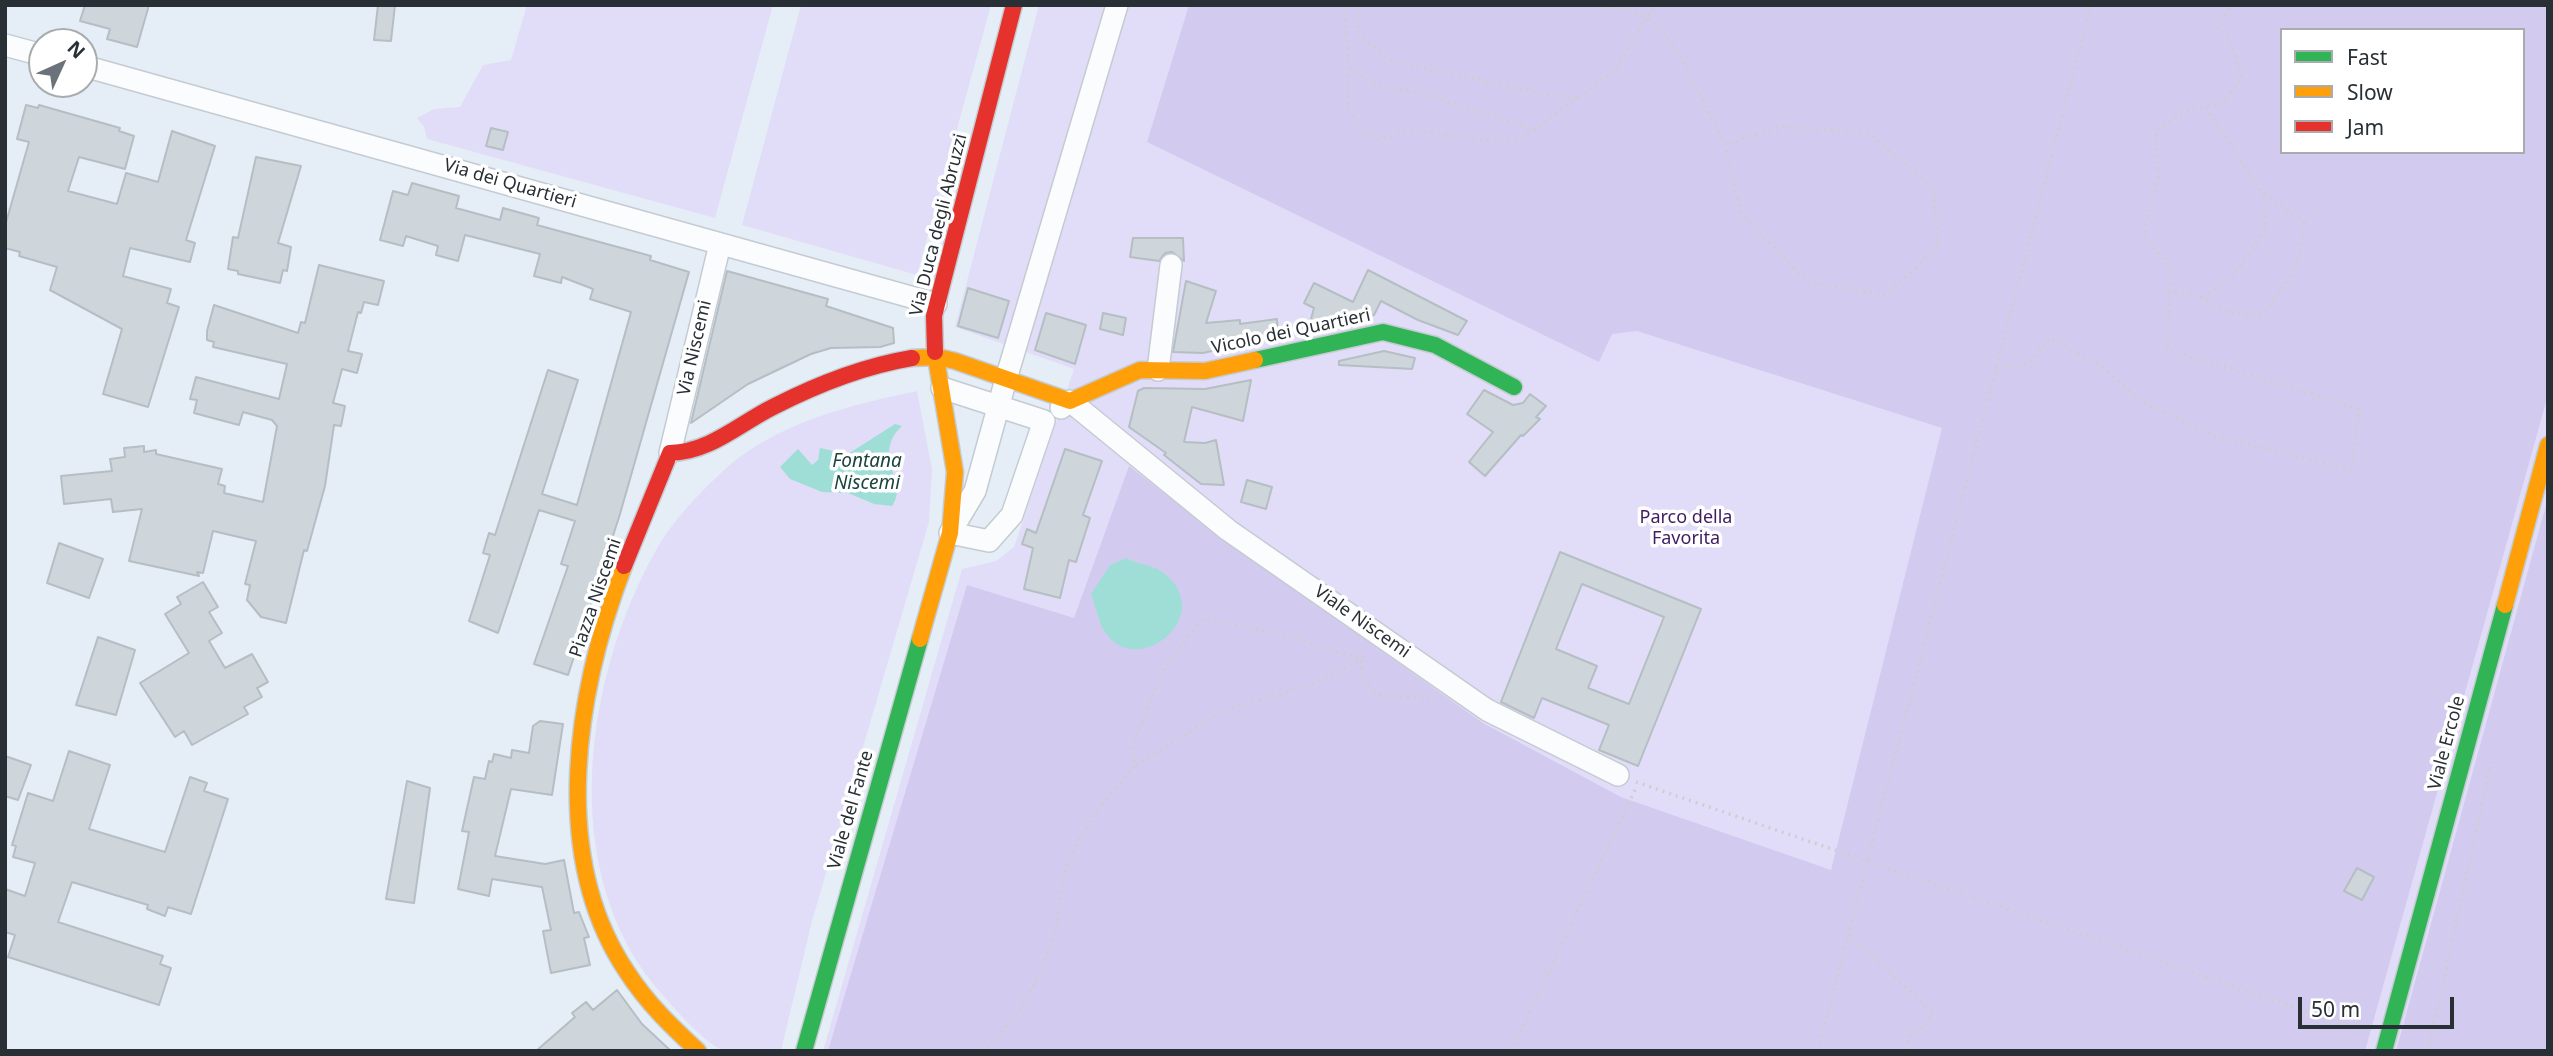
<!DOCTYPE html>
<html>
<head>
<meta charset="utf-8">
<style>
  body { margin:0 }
  #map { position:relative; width:2553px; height:1056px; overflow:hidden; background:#e5eef6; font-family:"Noto Sans",sans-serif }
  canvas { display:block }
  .frame { position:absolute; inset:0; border:7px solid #293035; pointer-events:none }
  .legend { position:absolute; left:2280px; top:28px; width:245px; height:126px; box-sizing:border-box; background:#fff; border:2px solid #a9acae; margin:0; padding:9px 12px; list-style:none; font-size:21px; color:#293035 }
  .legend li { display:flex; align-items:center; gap:14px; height:35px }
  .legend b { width:35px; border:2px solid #a9acae }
  .north { position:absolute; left:28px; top:28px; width:70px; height:70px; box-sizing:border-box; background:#fff; border:2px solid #a9acae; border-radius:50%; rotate:45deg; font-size:19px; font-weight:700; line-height:28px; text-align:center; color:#293035 }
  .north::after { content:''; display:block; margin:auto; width:24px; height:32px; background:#6b7279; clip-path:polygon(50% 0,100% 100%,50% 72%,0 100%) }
  .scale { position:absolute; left:2298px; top:997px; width:156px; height:32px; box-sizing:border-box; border:4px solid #293035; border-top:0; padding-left:9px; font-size:21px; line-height:24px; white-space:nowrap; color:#293035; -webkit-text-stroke:5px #fff; paint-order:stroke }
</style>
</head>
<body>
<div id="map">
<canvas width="2553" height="1056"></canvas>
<div class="frame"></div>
<ul class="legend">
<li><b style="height:9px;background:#30b455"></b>Fast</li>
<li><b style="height:9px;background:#ff9f0a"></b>Slow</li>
<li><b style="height:9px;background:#e5322d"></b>Jam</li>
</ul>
<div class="north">N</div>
<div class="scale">50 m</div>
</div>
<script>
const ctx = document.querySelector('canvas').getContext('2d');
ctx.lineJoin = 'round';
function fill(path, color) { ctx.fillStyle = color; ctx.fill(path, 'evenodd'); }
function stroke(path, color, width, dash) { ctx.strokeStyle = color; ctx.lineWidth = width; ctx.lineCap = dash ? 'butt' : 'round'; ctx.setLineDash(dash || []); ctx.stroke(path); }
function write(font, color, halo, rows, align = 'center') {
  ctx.font = font + ' "Noto Sans",sans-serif'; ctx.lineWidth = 7; ctx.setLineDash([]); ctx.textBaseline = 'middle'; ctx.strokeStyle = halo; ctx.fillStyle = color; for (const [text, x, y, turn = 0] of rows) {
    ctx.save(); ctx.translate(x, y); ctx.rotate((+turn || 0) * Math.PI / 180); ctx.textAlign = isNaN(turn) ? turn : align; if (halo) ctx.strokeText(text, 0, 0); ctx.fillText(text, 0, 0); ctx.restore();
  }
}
fill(new Path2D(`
  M527,5h246l-58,213 -288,-79 -3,-12 -7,-9 17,-9 26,-2 23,-42 28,-5z
  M801,5h190l-74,270 -175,-50z
  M1039,5h1509v1046h-1725l139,-482 34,-8 18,-14 60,-178 -119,-42zM2282,30h241v122h-241z
  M917,391l15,78 -3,53 -117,399 -31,130c-16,0 -42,5 -58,-1 -19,-6 -55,-49 -69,-65 -96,-119 -69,-308 1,-433 16,-29 43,-58 68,-81 52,-48 127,-66 194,-80z`), '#e1ddf8');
fill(new Path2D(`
  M1189,5h1359v390l-183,656h-1537l139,-466 107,33 55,-152 96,74 258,183 138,74 210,73 111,-442 -305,-97 -25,3 -13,28 -452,-220zM2282,30h241v122h-241z
  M2548,498v553h-152z`), '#d3cbef');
fill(new Path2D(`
  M895,424l7,2c-32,30 8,56 -10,80l-18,-2 -26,-11 -26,-1 -32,-13 -10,-12 18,-18 14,16 6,-5 2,-12 28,6z
  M1126,558c12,7 28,6 39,16 54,44 -35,112 -64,51 -4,-10 -6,-21 -10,-31l19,-29z`), '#9fded6');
const building = new Path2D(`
  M85,5h64l-12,42 -30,-8 3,-10 -30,-8z
  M378,5h17l-4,36 -17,-1z
  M26,105l12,3 1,-3 81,23 -1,3 15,5 -9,33 -46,-12 -11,34 49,13 9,-31 32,9 14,-51 43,15 -29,94 9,3 -5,19 -60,-14 -7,28 48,13 -4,14 12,4 -31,100 -45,-13 19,-65 -72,-39 7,-23 -38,-11 1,-4 -15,-4v-22l24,-84 -12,-3z
  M491,128l17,4 -5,18 -17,-4z
  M256,157l45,9 -23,77 13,4 -4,24 -4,-1 -3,13 -42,-9v-3l-10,-2 5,-32 5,1z
  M412,183l47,13 -3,12 44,12 3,-12 36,10 -2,7 114,31 -1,4 39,12 -69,242 -52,161 -34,-11 34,-98 -7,-2 14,-43 -36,-11 -41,123 -29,-12 21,-66 -7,-2 6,-20 6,2 53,-165 30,10 -36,114 35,11 54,-193 -41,-13 3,-10 -31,-12 -1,6 -27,-7 6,-22 -75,-19 -7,26 -22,-6 2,-9 -32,-10 -3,10 -23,-6 13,-49 15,4z
  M1133,238h50l1,23 -12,-9 -7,1 -6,8 -29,-4z
  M319,265l65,16 -6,24 -14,-3 -3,11 -3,-1 -10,39 14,3 -5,19 -15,-4 -9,34 12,3 -4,20 -7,-1 -9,61 -18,65 -3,-1 -18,73 -25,-6 -14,-17 3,-15 -5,-1 11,-43 -43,-10 -10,42 -6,-1 2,4 -70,-15 13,-52 -29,3 -2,-13 -47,5 -3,-28 51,-5 -2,-12 15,-2 -1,-9 20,-2v6l12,-2v4l66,15 -4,15 7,2 -1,7 39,9 14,-76 -5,-6 -29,-8 -4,13 -45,-12 3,-13 -7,-1 6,-22 83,22 8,-35 -74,-17 1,-5 -7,-2v-9l7,-26 84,28 3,-11 4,1z
  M1368,270l99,51 -9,14 -40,-15 -37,-19 -7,14 -66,15 6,-22 -10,-5 10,-20 39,19z
  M727,271l101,28 -2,7 67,22 1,15 -14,4 -49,1 -20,6 -63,30 -57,39z
  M1186,281l30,10 -10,32 34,-3v4l37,-5 1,17 -75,17 -30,-1z
  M968,288l41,13 -11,37 -40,-12z
  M1046,313l40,12 -11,39 -40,-14z
  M1103,313l23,5 -3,17 -23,-6z
  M1384,351l31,7 -3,11 -73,-4v-4z
  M1251,380l-8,41 -51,-14 -8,35 21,1 11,-3 8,45 -23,-1 -37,-29 2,-2 -37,-26 9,-36 6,-3 61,1z
  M1484,390l29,15 10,-2 7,-9 16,12 -10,11 4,2 -17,17 -2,-1 -36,41 -16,-14 24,-30 -26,-18z
  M1065,449l37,12 -19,54 7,3 -14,44 -7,-2 -9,38 -36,-9 9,-41 -11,-4 5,-15 9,4z
  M1247,480l25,7 -6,22 -25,-7z
  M59,543l44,16 -14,39 -42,-15z
  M1560,552l141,57 -63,157 -39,-16 10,-25 -67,-27 -8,20 -33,-16zM1582,584l82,33 -35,87 -41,-16 9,-22 -41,-17z
  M203,582l15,25 -9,5 13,21 -13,8 16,27 27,-14 16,28 -11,6 5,9 -18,10 4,7 -56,31 -8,-14 -9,6 -35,-54 49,-30 -24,-39 16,-10 -4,-7z
  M98,637l37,13 -19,65 -40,-10z
  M540,721l23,3 -11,71 -41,-6 -16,67 50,8 19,-4 10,53 5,-1 10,25 -5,1 6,27 -39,8 -8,-42 8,-1 -9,-43 -50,-8 -3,17 -31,-7 11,-57 -7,-1 12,-54 11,2 4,-18 3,1 2,-8 17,4 1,-8 17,3 4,-27z
  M69,751l41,14 -21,64 76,23 25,-75 17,6 -3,8 24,8 -37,115 -23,-7 -3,9 -18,-7 1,-4 -76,-23 -14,40 105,34 -3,8 11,4 -12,37 -151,-48 7,-22 -10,-3v-43l20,7 10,-33 -22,-6 3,-11 -4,-1 16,-52 25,8z
  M5,756l26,9 -13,35 -13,-4z
  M407,781l23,7 -16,115 -28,-4z
  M2357,868l17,9 -12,23 -18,-9z
  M617,990l25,34 29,27h-135l39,-34 -3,-4 14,-11 7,8z`);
fill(building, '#ced6db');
stroke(building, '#b5bec2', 2);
const street = new Path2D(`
  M5,45l37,10
  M84,66l852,238
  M1158,370l13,-105
  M942,388l102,33 -32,94 -23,26 -39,-8 25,-42 31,-112 111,-374
  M1061,408l9,-7 158,129 259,180 131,65
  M670,453l50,-209`);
const fast = new Path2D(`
  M1255,360l128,-28 52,13 79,42
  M804,1051l116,-412
  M2384,1051l121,-446`);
const slow = new Path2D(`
  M912,358l26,-1 17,4 115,40 70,-31 65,1 50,-11
  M624,566c-47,123 -76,289 3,406 20,31 44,54 71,79
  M2505,605l43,-160
  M920,639l30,-106 5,-61 -20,-120`);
const jam = new Path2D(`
  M935,352l-1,-36 80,-311
  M624,566l46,-113c40,-1 69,-29 103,-46 43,-22 91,-41 139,-49`);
stroke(street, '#c4cbd2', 24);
stroke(fast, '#c4cbd2', 19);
stroke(slow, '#c4cbd2', 19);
stroke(jam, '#c4cbd2', 19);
stroke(new Path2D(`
  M1344,5l5,63 -2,39 16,25 15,7 37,-9 79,11 28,-2 93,-69 32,-54 30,33 48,95 16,69 66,69 80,13 51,-49 -5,-57 -63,-55 -85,-8 -60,18
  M1362,5l-5,25 14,15 24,17 145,31 37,5
  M1601,5l46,11 9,-11
  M1349,68l34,19 38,6 115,37
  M2168,292l37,4 29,-21 31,-45 -2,-37 -57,-85
  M2200,297l26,14 32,5c31,-31 43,-50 46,-94l-41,-29
  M1996,369l34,-6 19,-25 49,26 43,37 74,35 137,34 7,-61 -192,-60 4,-81 -28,-33 15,-58 -2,-47 32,-20 33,-6 21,-25 -12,-40 -12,-10 12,-24
  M1136,765l84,-53 99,-30 42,-23 2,23 18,13 52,3
  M1636,782l728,249
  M1848,934l83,77 -4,14 -18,11 -2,15
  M2411,1048l9,3
  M981,1051c32,-22 58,-71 70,-106 10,-27 7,-58 18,-84 16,-39 40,-66 67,-96l-5,-17 34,-82 38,-47 82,16 76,24 6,-7
  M1511,1051l125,-263
  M1818,1051l273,-1046
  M2428,1051l64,-292`), '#cccfd2', 3.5, [2, 5]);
stroke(street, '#fbfcfe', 21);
stroke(fast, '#30b455', 16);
stroke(slow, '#ff9f0a', 16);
stroke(jam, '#e5322d', 16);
write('18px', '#293035', '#fff', [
  ["Via dei Quartieri",510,184,16],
  ["Via Duca degli Abruzzi",939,225,-76],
  ["Vicolo dei Quartieri",1291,332,-12],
  ["Via Niscemi",695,348,-77],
  ["Piazza Niscemi",596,598,-71],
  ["Viale Niscemi",1362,622,35],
  ["Viale Ercole",2447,743,-75],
  ["Viale del Fante",851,810,-74]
]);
write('18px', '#3d1c61', '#fff', [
  ["Parco della",1686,518],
  ["Favorita",1686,539]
]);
write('italic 19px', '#1c443e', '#fff', [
  ["Fontana",867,462],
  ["Niscemi",867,484]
]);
</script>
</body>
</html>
